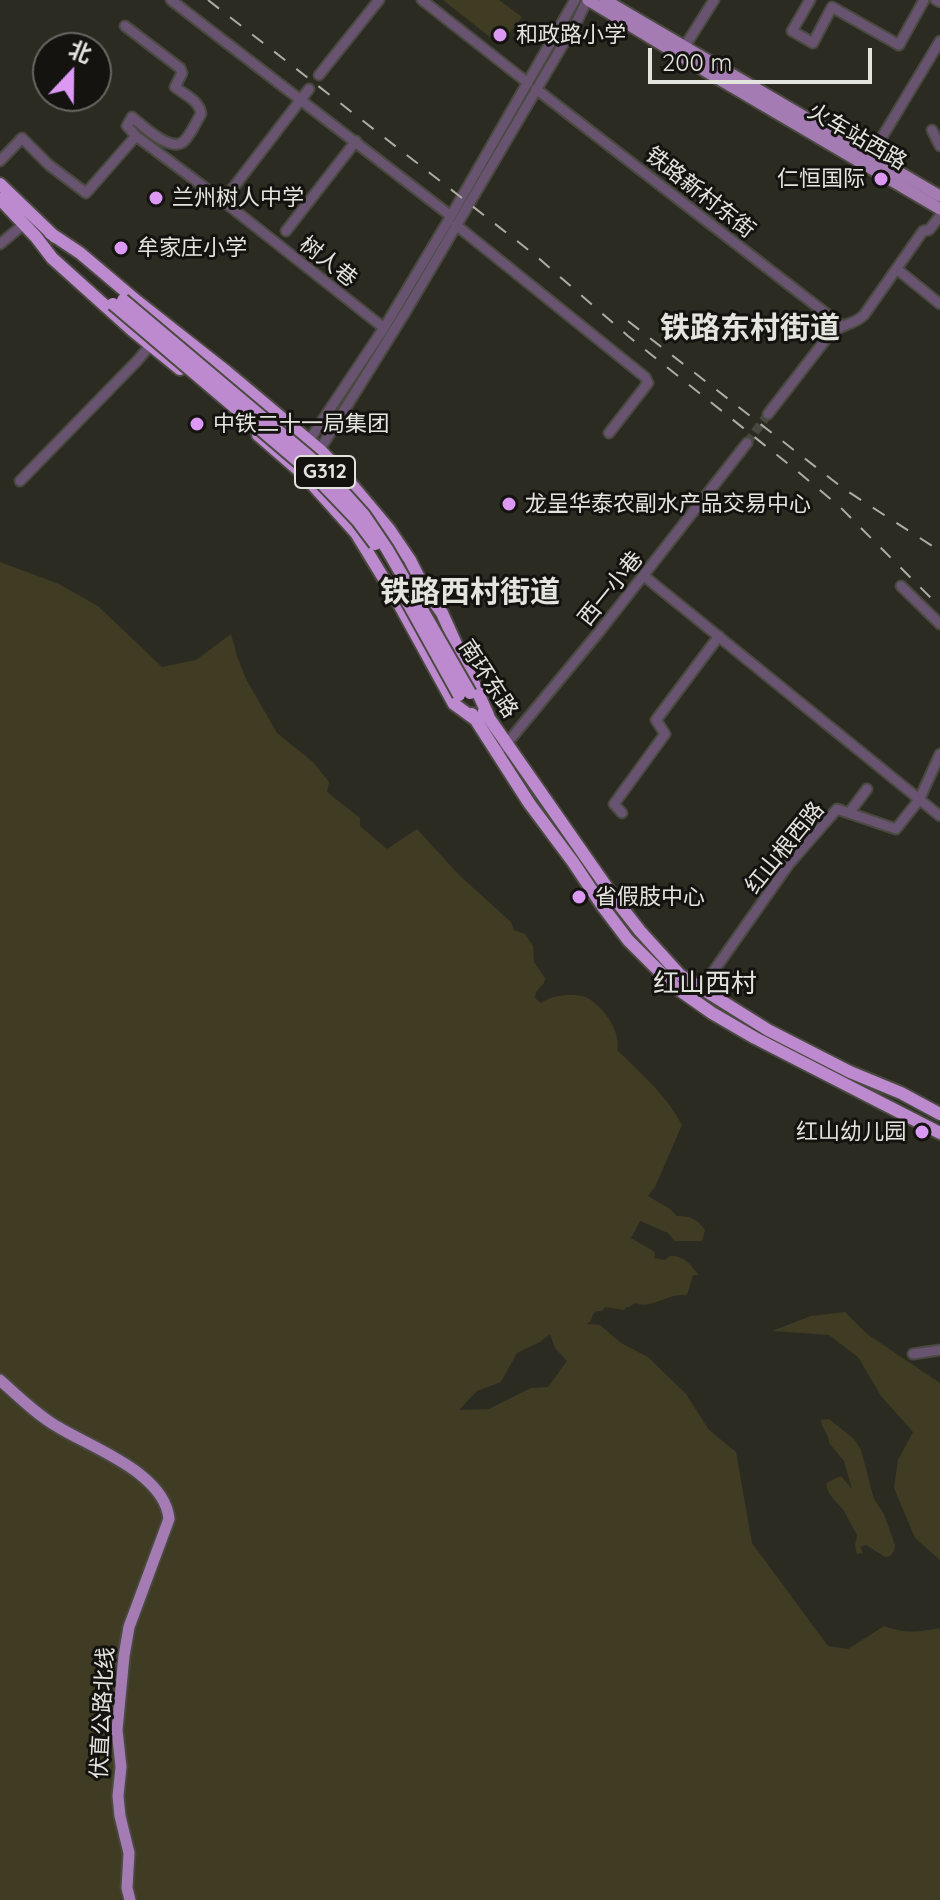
<!DOCTYPE html>
<html>
<head>
<meta charset="utf-8">
<style>
  body { margin:0 }
  #map { position:relative; width:940px; height:1900px; overflow:hidden; background:#2c2b22; font-family:Quicksand,"Noto Sans SC",sans-serif }
  canvas { display:block }
  .north { position:absolute; left:32px; top:32px; width:80px; height:80px; box-sizing:border-box; background:#141310; border:2px solid #676762; border-radius:50%; rotate:22deg; font-size:22px; font-weight:700; line-height:32px; text-align:center; color:#e4e4de }
  .north::after { content:''; display:block; margin:auto; width:28px; height:36px; background:#dc99f4; clip-path:polygon(50% 0,100% 100%,50% 72%,0 100%) }
  .scale { position:absolute; left:648px; top:48px; width:224px; height:36px; box-sizing:border-box; border:4px solid #e4e4de; border-top:0; padding-left:10px; font-size:24px; line-height:28px; white-space:nowrap; color:#e4e4de; -webkit-text-stroke:6px #141310; paint-order:stroke }
</style>
</head>
<body>
<div id="map">
<canvas width="940" height="1900"></canvas>
<div class="north">北</div>
<div class="scale">200 m</div>
</div>
<script>
const ctx = document.querySelector('canvas').getContext('2d');
ctx.lineJoin = 'round';
function fill(path, color) { ctx.fillStyle = color; ctx.fill(path, 'evenodd'); }
function stroke(path, color, width, dash) { ctx.strokeStyle = color; ctx.lineWidth = width; ctx.lineCap = dash ? 'butt' : 'round'; ctx.setLineDash(dash || []); ctx.stroke(path); }
function write(font, color, halo, rows, align = 'center') {
  ctx.font = font + ' Quicksand,"Noto Sans SC",sans-serif'; ctx.lineWidth = 6; ctx.setLineDash([]); ctx.textBaseline = 'middle'; ctx.strokeStyle = halo; ctx.fillStyle = color; for (const [text, x, y, turn = 0] of rows) {
    ctx.save(); ctx.translate(x, y); ctx.rotate((+turn || 0) * Math.PI / 180); ctx.textAlign = isNaN(turn) ? turn : align; if (halo) ctx.strokeText(text, 0, 0); ctx.fillText(text, 0, 0); ctx.restore();
  }
}
fill(new Path2D(`
  M443,0h56l23,17 -22,28z
  M0,562l59,22 39,22 64,61 34,-7 35,-26 6,22 9,23 31,54 36,29 16,20 -2,10 33,26v8l27,23 30,-20 42,46 52,47 3,8 11,4 8,12 1,16 11,16 -1,5 -8,9 -1,6 6,5c11,-8 31,-10 44,-6 17,7 37,35 32,53 24,23 49,45 65,75l-27,62 -7,9 22,13 7,7c14,0 20,3 28,14l-3,11h-27l-7,-8 -28,-12 -9,17 24,14 -1,6 11,2 5,-4c15,0 20,8 29,19h-6l-6,20c-20,-2 -35,15 -52,8l-6,4h-3l-2,3 -19,-3 -3,4h-5l-4,3 -2,7 -4,3 13,1 21,18 27,14 38,37 23,36 27,22 16,91 76,103 20,3 36,-23c22,8 33,6 56,2v272h-940zM550,1334l5,14 12,13 -19,26 -17,1 -42,21 -30,1 18,-19 24,-9 16,-29 23,-11z
  M845,1312l22,22 73,49v177l-25,-22 -21,-50 4,-28 15,-28 -32,-36 -23,-39 -29,-22 -57,-4 39,-15z
  M829,1419l25,20 7,11 13,49 10,15 11,31 -1,6 -4,5 -5,1 -19,-12 -6,2 3,6 -6,1 -2,-8 2,-11c-5,-8 -9,-17 -13,-24 -8,-11 -16,-14 -18,-28l15,-7 11,13 -8,-28 -15,-18c0,-9 -7,-14 -8,-23z`), '#3f3c23');
stroke(new Path2D(`
  M747,443l21,-29`), '#48473e', 9, [9, 4.5]);
const minor = new Path2D(`
  M171,0l280,216
  M422,0l106,83
  M810,0l-18,31 21,12 19,-36 67,38 25,-45
  M936,0l4,2
  M125,26l55,42 2,5 -7,14c10,8 25,14 26,27 -5,8 -11,22 -18,28 -14,10 -41,-17 -51,-25l-5,9 9,10
  M685,46l29,-46
  M319,75l60,-75
  M536,89l305,236
  M932,130l8,16
  M0,161l22,-23 27,27 37,28 50,-57 87,65 161,127
  M867,162l73,-121
  M223,201l86,-112
  M456,225l189,152 3,6 -39,50
  M286,231l70,-90
  M0,244l24,-20
  M898,270l42,34
  M768,414l62,-80c13,-11 24,-9 34,-19l59,-84 6,-1 11,-14
  M306,445l78,-117 67,-112 124,-216
  M317,454l89,-143 172,-292 9,-19
  M20,481l118,-121 13,-16
  M644,576l296,240
  M901,586l39,38
  M503,748l96,-116 148,-189
  M622,813l-8,-9 51,-70 -9,-14 63,-84
  M849,813l18,-24
  M701,989l88,-125 48,-55 59,20 23,-29 21,-46
  M913,1354l27,-4`);
const major = new Path2D(`
  M588,0l124,75 228,134
  M605,0l335,196
  M0,1380c18,16 37,35 58,47 34,21 107,46 111,92l-40,108 -5,29 -7,74 4,37 -3,29 2,20 9,37 -2,35 3,12`);
const highway = new Path2D(`
  M0,184l55,53
  M0,199l36,38 16,21 80,72 48,39
  M50,233l30,20 58,49 89,70 93,78 22,23 47,56 21,31 14,28 18,25 46,102
  M258,435l45,39 53,59 42,69 56,102 22,16
  M484,711l131,188 25,32 40,44 88,55 82,42 51,21 39,21
  M472,714l57,89 44,59 30,45 25,33 47,47 37,26 43,25 185,95`);
stroke(minor, '#494940', 13);
stroke(major, '#494940', 15);
stroke(highway, '#494940', 16);
stroke(minor, '#685470', 9);
stroke(major, '#a57bb4', 11);
stroke(highway, '#bd8acf', 12);
stroke(new Path2D(`
  M208,0l327,255 93,81 169,135 43,36 100,100
  M628,321l216,168 96,62`), '#adaca5', 2, [14, 14]);
const highwayBridge = new Path2D(`
  M123,300l196,165 45,50 23,34 83,144
  M113,304l200,170 44,46 18,24
  M396,581l63,114`);
stroke(highwayBridge, '#494940', 16, []);
stroke(highwayBridge, '#bd8acf', 12);
for (const [x, y, r, color] of [
  [500,35,8,"#dc99f4"],
  [881,179,8,"#dc99f4"],
  [156,198,8,"#dc99f4"],
  [121,248,8,"#dc99f4"],
  [197,424,8,"#dc99f4"],
  [509,504,8,"#dc99f4"],
  [579,897,8,"#dc99f4"],
  [922,1132,8,"#dc99f4"]
]) { const dot = new Path2D(); dot.arc(x, y, r, 0, 2 * Math.PI); ctx.fillStyle = color; ctx.fill(dot); stroke(dot, '#141310', 3); }
for (const [x, y, w] of [
  [325,472,60]
]) { const box = new Path2D(); box.roundRect(x - w / 2, y - 16, w, 32, 6); ctx.fillStyle = '#141310'; ctx.fill(box); stroke(box, '#e4e4de', 2); }
write('bold 20px', '#e4e4de', null, [
  ["G312",325,472]
]);
write('22px', '#e4e4de', '#141310', [
  ["和政路小学",516,35],
  ["仁恒国际",865,179,"right"],
  ["兰州树人中学",172,198],
  ["牟家庄小学",137,248],
  ["中铁二十一局集团",213,424],
  ["龙呈华泰农副水产品交易中心",525,504],
  ["省假肢中心",595,897],
  ["红山幼儿园",906,1132,"right"]
], 'left');
write('22px', '#e4e4de', '#141310', [
  ["火车站西路",857,137,30],
  ["铁路新村东街",700,193,38],
  ["树人巷",328,262,38],
  ["西一小巷",611,589,-51],
  ["南环东路",488,679,57],
  ["红山根西路",785,848,-51],
  ["伏直公路北线",103,1713,-87]
]);
write('26px', '#e4e4de', '#141310', [
  ["红山西村",705,984]
]);
write('bold 30px', '#e4e4de', '#141310', [
  ["铁路东村街道",750,329],
  ["铁路西村街道",470,593]
]);
</script>
</body>
</html>
